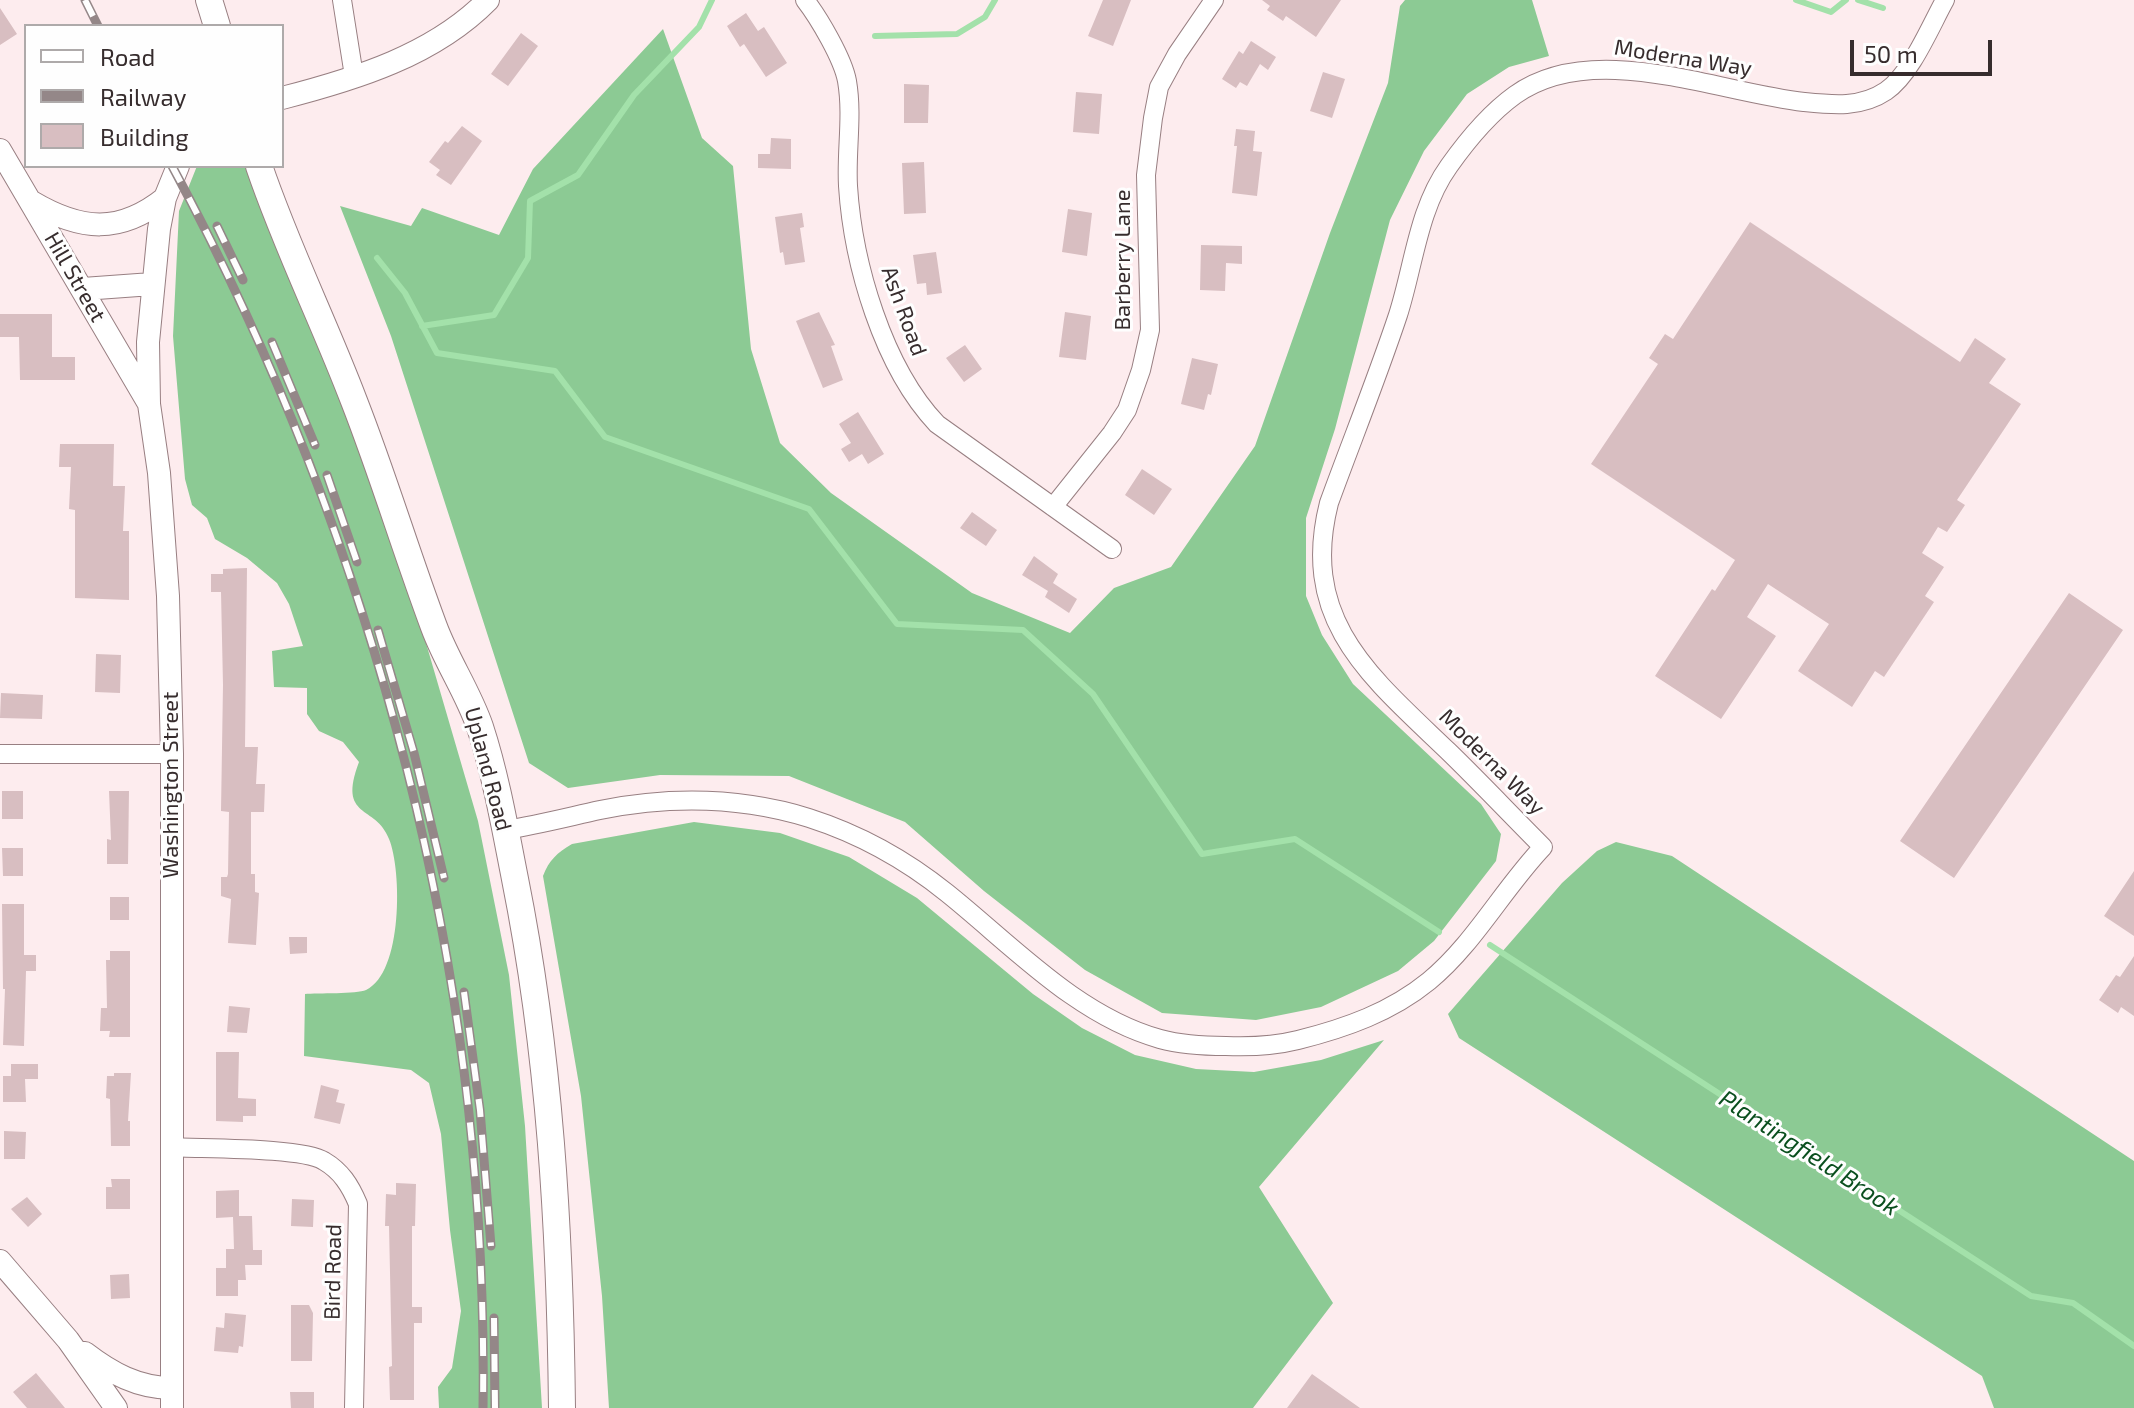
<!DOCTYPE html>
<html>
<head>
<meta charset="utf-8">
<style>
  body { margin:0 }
  #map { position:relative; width:2134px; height:1408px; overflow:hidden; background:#fdecee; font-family:"Exo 2",sans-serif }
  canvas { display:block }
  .legend { position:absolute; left:24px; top:24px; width:260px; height:144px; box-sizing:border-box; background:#fefefe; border:2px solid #aeaaaa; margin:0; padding:10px 14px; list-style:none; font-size:24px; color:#362c2d }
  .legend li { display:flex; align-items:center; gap:16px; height:40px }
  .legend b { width:40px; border:2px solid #aeaaaa }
  .scale { position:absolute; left:1850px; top:40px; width:142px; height:36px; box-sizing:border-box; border:4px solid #362c2d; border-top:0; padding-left:10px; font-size:24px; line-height:28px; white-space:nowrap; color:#362c2d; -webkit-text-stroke:6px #fefefe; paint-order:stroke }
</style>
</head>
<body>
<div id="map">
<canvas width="2134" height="1408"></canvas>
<ul class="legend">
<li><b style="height:10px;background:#fff"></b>Road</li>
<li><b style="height:10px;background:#948788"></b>Railway</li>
<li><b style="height:22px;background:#d8bec1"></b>Building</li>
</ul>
<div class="scale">50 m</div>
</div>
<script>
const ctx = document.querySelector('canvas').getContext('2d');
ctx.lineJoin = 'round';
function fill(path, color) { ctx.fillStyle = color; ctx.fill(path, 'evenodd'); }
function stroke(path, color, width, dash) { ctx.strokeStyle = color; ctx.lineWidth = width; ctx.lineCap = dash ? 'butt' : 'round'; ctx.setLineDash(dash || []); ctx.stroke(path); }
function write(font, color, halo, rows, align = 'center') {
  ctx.font = font + ' "Exo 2",sans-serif'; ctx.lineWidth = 6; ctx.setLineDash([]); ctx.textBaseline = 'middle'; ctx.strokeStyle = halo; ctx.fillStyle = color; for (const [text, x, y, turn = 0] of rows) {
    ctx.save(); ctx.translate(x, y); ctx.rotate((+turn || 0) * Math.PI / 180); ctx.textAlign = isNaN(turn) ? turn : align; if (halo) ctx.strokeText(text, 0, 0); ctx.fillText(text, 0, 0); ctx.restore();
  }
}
fill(new Path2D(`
  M1405,0h127l17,56 -40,11 -42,27 -43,57 -34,69 -55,209 -29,89v78l16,39 31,49 128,120 20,30 -5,27 -62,80 -36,30 -77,36 -65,13 -94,-7 -77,-43 -101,-79 -79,-69 -116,-46 -129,-1 -92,13 -39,-25 -138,-427 -51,-130 71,20 11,-18 77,27 34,-66 130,-140 39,109 31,28 18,183 29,94 51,50 141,100 98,40 44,-45 57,-21 84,-121 75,-213 58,-150 12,-77z
  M197,166h51l147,371 83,284 31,154 16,151 17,282h-103l-1,-21 14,-19 9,-57 -11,-81 -9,-96 -12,-51 -18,-13 -107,-14 1,-62c12,-1 52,0 61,-4 37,-17 36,-120 23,-151 -13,-35 -52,-19 -30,-77l-16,-20 -24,-11 -12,-17v-26l-33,-1 -2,-36 31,-5 -14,-42 -12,-21 -30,-25 -32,-19 -8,-21 -15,-13 -7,-26 -12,-143 6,-125z
  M694,822l86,11 69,24 68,41 116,96 49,34 53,27 61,14 58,3 67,-12 63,-20 -125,147 74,116 -80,105h-644l-7,-112 -21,-200 -38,-220c6,-16 14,-23 29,-32z
  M1616,842l56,14 462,305v247h-140l-12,-32 -523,-338 -11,-24 114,-131 35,-32z`), '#8cca94');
stroke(new Path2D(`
  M1796,0l35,12 15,-12
  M1858,0l25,8
  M875,36l82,-2 28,-17 10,-17
  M377,258l28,35 32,60 118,18 50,66 204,72 88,115 126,6 70,64 109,160 93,-15 144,93
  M422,326l72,-11 34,-57 2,-57 48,-26 56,-80 65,-68 13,-27
  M1490,945l541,351 42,7 61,43`), '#a3e1aa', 6);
fill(new Path2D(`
  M1103,0h28l-18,46 -25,-10z
  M1262,0h79l-25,37 -30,-21 -3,5 -16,-11 3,-4z
  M0,8l17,26 -17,11z
  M746,13l12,18 6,-4 23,36 -21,14 -22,-33 -4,3 -13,-21z
  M521,33l17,13 -30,40 -17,-12z
  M1251,41l25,16 -8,13 -8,-6 -13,22 -7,-4 -4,6 -14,-9 17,-28 4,3z
  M1323,72l22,7 -13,39 -22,-7z
  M904,84l25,1 -1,38h-24z
  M1076,92l26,2 -3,40 -26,-2z
  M462,126l20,15 -31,44 -15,-10 4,-5 -11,-8 16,-21 3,2z
  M1236,129l19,2 -2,20 9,1 -5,44 -25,-3 5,-47h-3z
  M771,138l20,1v30l-33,-1v-14h12z
  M924,162l2,51 -22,1 -2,-51z
  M1068,209l24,4 -5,43 -25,-4z
  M802,213l2,14 -4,1 5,34 -20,3 -2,-13 -3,1 -5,-36z
  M1750,222l210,140 15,-24 31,21 -17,24 32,21 -64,96 8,5 -18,27 -9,-5 -16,26 22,14 -19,29 9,6 -50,75 -9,-6 -23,36 -54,-36 31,-47 -61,-40 -21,33 29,19 -55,83 -66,-43 57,-87 3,2 20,-31 -144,-96 67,-100 -9,-6 16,-24 8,5z
  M1201,245l41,1v18l-16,-1 -1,28 -25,-1z
  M936,252l6,41 -15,2 -1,-12 -9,1 -4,-29z
  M819,312l16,33 -4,1 12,34 -20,8 -27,-67z
  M1065,312l26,4 -5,44 -27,-3z
  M0,314h52v43h23v23h-55l-1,-43h-19z
  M965,345l17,24 -18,13 -18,-24z
  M1192,358l26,6 -7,31 -3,-1 -4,16 -23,-6z
  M858,412l26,42 -16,10 -6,-10 -13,8 -8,-13 10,-6 -12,-19z
  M60,444h54l-1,42h12l-2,45h6v69l-54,-2v-88l-6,-1 2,-42h-12z
  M1142,469l30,20 -18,26 -29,-20z
  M972,512l25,18 -11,16 -26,-18z
  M1034,556l24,18 -5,9 24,16 -8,14 -24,-16 3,-6 -26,-16z
  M247,568l-2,179h13l-2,37h9l-1,28h-13v62h4v18l4,1 -3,52 -28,-2 3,-44 -10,-3v-19h6l1,-3 1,-62 -8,-1 2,-126 -2,-93h-10v-18h12v-5z
  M2069,593l54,37 -169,248 -54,-37z
  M96,654l25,1 -1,38 -25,-1z
  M1,693l42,2 -1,24 -42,-1z
  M2,791h21v28h-21z
  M109,791h20l-1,73h-21v-25l4,1z
  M2,848h21v28h-20z
  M2134,871v65l-30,-20z
  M110,897h19v23h-19z
  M2,904h22v51h12v16h-10l-2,75 -21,-1 2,-56h-2z
  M289,937h18v16l-17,1z
  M110,951h20v86h-21l1,-6h-10l1,-23h6l-1,-48h4z
  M2134,956v60l-13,-9 -3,6 -19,-13 17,-25 4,2z
  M229,1006l21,2 -3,25 -20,-1z
  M216,1052h23l-1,46 18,1v17h-13v6l-27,-1z
  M11,1064h27v15h-13l1,23h-23v-26h8z
  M114,1073h17l-3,48h2v25h-19l-1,-47 -4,-1 1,-22h7z
  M321,1085l18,5 -3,12 9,2 -5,20 -26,-6z
  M4,1131l22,1 -1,27h-21z
  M111,1179h19v30h-24v-22h6z
  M396,1183l20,1 -1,42h-3v81h10v16h-8v77h-24l-1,-33 3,-1 -3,-140h-4l1,-32 10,1z
  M239,1190v26h13l1,34h9v15h-17l1,15h-8v16h-22v-28h10v-19h8l-1,-32 -17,1v-27z
  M27,1197l15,17 -14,13 -17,-18z
  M292,1199l22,1 -1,27 -22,-1z
  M129,1274l1,24 -19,1 -1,-24z
  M291,1305h18l4,8 -1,48h-21z
  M225,1313l21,2 -3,32 -4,-1 -1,7 -24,-2 2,-24 8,1z
  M36,1373l29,35h-38l-14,-16z
  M1312,1374l48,34h-73z
  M290,1392h24v16h-23z`), '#d8bec1');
const minor = new Path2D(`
  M342,0l12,76
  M805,0c14,18 38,59 42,81 6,35 -1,70 1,105 5,78 35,181 89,238l175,125
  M1053,507l59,-74 15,-23 14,-40 9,-40 -4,-155 7,-57 6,-31 18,-33 37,-54
  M0,754h172
  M505,830c32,-5 63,-13 95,-20 70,-14 141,-13 209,8 50,16 97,42 138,75 65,52 130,123 213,146 22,6 44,7 66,7 25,1 48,0 72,-6 48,-12 93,-28 131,-59 45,-37 74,-92 114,-134 -32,-32 -63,-65 -95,-96 -77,-74 -149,-130 -119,-248 23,-63 48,-125 69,-188 16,-50 20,-106 51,-149 17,-24 41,-53 66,-71 78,-56 201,-3 289,7 29,3 57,6 82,-11 25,-17 44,-64 59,-91
  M170,1147c31,2 132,0 154,14 17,10 26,24 34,43l-4,204`);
const tertiary = new Path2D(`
  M282,98c74,-19 152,-43 206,-98
  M0,150l149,254
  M32,202c49,29 88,32 133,-4
  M83,289l69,-5
  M0,1261l68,79 48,68
  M85,1353c26,20 53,35 87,35
  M172,1408v-654l-4,-158 -9,-123 -10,-69 -1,-62 11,-113 6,-31 13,-32`);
const secondary = new Path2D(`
  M209,0l8,26
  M259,166c27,80 65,156 95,235 29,74 52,151 80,226 13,35 34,65 46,100 16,49 25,101 35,152 35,175 45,351 47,529`);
stroke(minor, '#987f82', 20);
stroke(tertiary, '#987f82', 24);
stroke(secondary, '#987f82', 28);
stroke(minor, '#fff', 18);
stroke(tertiary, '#fff', 22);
stroke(secondary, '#fff', 26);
const rail = new Path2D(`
  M85,0l13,26
  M172,166c204,378 317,811 311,1242
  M217,226l26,54
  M272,342l43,103
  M327,475l30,87
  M378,630l36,123 30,125
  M464,992l16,118 11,136
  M494,1318l1,90`);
stroke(rail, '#948788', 9);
stroke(rail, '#fefefe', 6, [18]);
write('22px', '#362c2d', '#fefefe', [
  ["Moderna Way",1683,58,9],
  ["Barberry Lane",1123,260,-90],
  ["Hill Street",75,277,60],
  ["Ash Road",904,311,70],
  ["Moderna Way",1492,762,45],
  ["Upland Road",488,769,75],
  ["Washington Street",171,785,-90],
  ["Bird Road",333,1272,-89]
]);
write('italic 24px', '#0a4f1e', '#fefefe', [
  ["Plantingfield Brook",1809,1153,33]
]);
</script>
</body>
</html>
